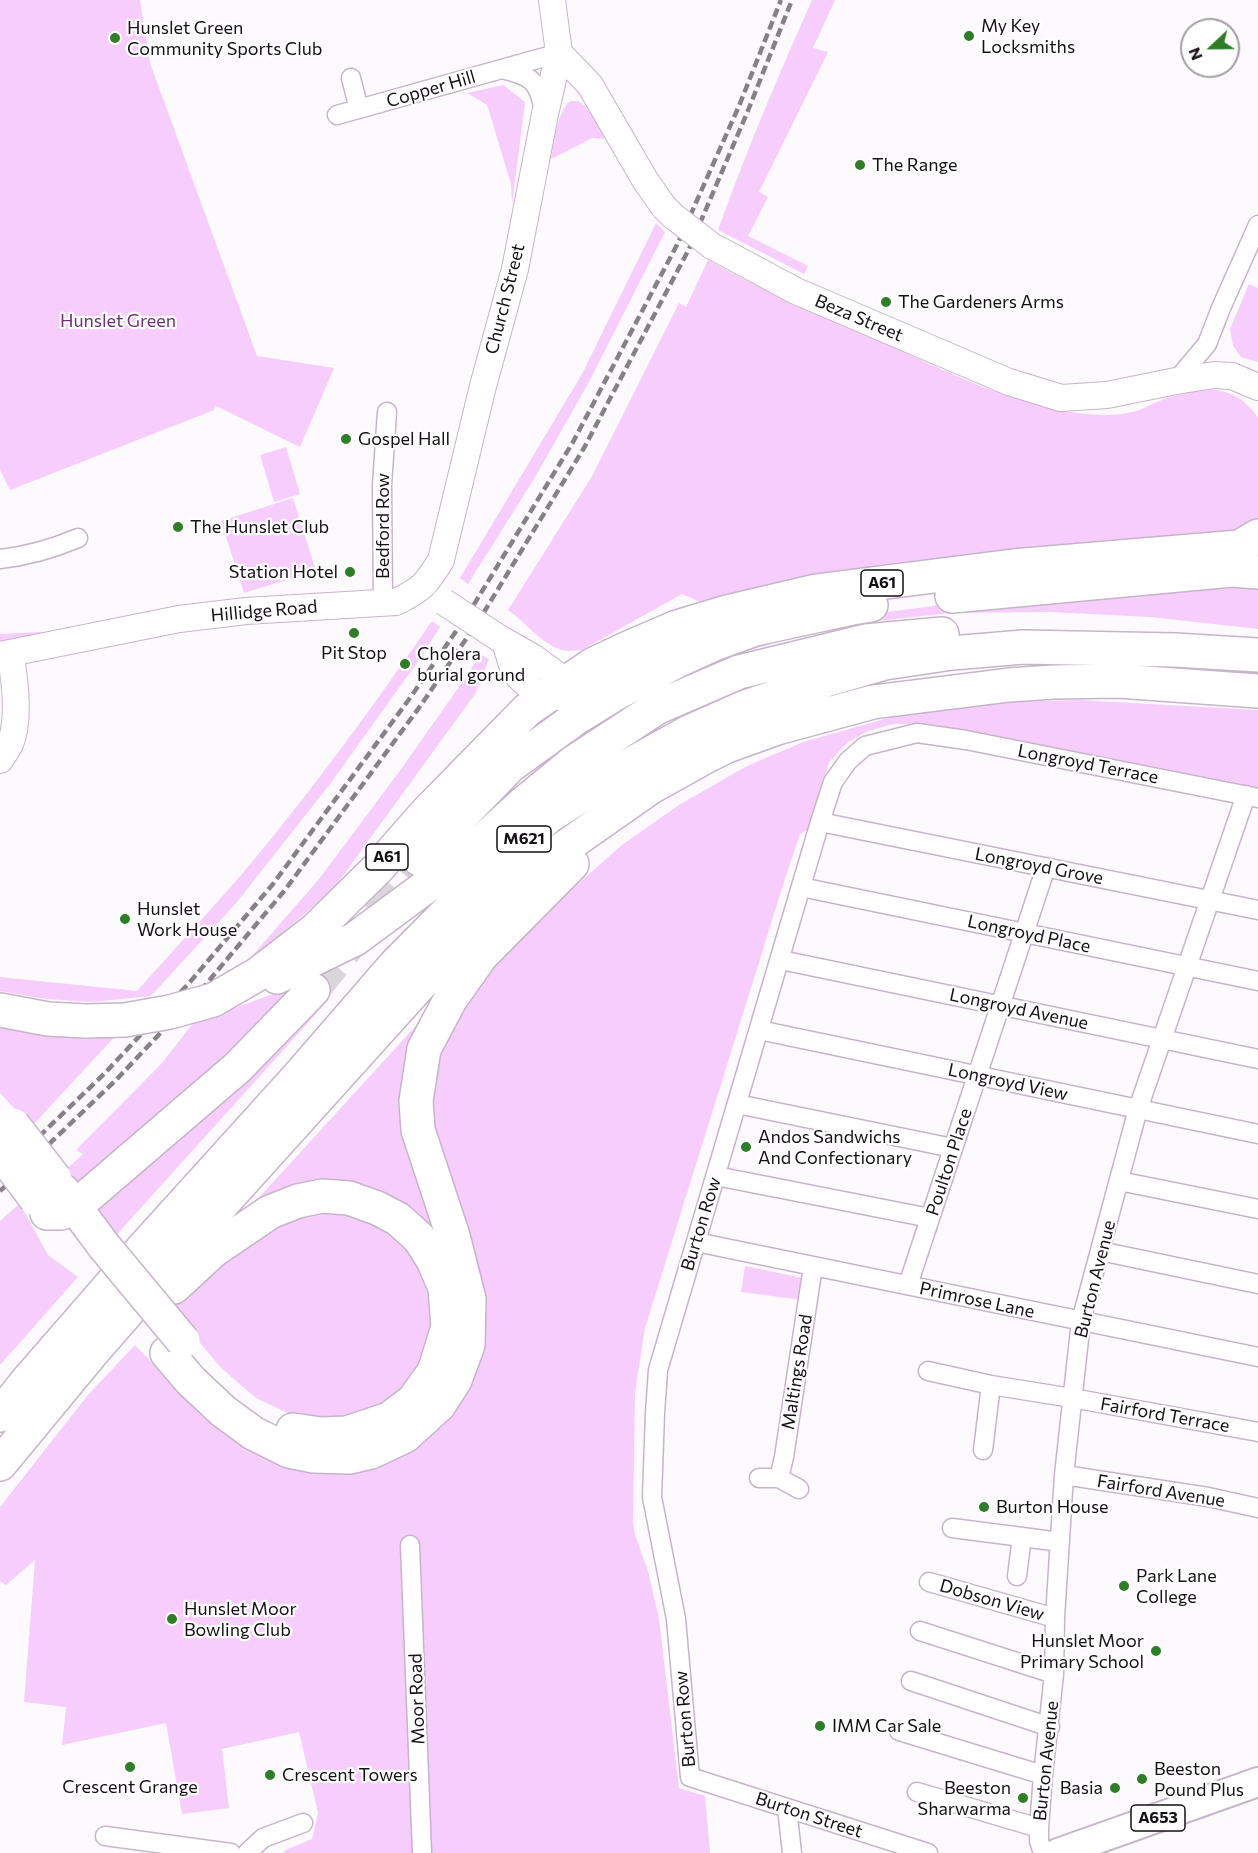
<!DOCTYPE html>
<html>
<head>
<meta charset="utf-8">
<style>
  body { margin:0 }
  #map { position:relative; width:1258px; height:1853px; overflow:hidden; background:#fdfafe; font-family:Commissioner,sans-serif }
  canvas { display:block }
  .north { position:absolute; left:1180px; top:18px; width:60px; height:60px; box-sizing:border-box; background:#fff; border:2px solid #a19fa2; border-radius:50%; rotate:248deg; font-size:16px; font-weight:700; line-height:24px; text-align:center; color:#151016 }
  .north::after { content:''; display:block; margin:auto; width:21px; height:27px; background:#2e7e28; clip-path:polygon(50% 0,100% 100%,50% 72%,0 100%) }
</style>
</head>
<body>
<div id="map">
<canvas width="1258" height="1853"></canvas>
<div class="north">N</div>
</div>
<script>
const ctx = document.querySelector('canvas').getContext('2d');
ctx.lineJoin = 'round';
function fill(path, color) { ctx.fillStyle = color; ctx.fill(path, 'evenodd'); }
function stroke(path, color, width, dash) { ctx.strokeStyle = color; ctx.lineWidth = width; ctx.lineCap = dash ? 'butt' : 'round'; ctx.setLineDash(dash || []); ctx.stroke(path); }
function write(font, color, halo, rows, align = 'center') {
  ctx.font = font + ' Commissioner,sans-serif'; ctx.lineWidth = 4.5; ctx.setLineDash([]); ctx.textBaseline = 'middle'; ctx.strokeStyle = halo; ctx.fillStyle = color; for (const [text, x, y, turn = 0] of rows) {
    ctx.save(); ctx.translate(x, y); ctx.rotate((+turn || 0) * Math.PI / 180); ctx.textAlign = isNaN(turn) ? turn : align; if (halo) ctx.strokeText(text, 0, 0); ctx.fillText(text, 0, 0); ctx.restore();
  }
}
fill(new Path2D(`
  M0,0h140l10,63 107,293 77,12 -34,79 -84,-41 -2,4 -204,80 -10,-20z
  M812,0h23l-22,48 15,4 -69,140 9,5 -20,39 60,30 -4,8 -86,-44c28,-78 60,-154 94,-230z
  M503,85l22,17 -13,103 -1,-21 -24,-79 -20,-12z
  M570,101h8l8,6 23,32 -17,-1 -41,21c3,-17 6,-47 19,-58z
  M656,223l9,9 -75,148 -56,99 -66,105 -8,-6 122,-204z
  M708,260c46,27 96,45 144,67 58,27 115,58 177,75 11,3 23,7 35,9 21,3 42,6 63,2 10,-1 20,-7 30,-11 36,-15 77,-23 101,16v100l-18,14 -528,72 -14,-3 -16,-7 -100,56c-5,0 -10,1 -15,1 -23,-3 -41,-29 -59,-41l83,-132 88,-175 7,4z
  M1249,284l9,4v74l-17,-5 -8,-11 -3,-17z
  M286,447l14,47 -26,8 -14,-47z
  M293,498l23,73 -72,22 -23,-72z
  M1258,581v48l-108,-12 -100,-5 -99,1 -93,10 -57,12 -54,16 -83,34 36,-24 155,-45 94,-12z
  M432,621l8,6 -21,33 -89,124 -93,118 -86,94 -59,6 -46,-3 -46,-8v-14l137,14c38,-43 78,-85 115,-129 64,-77 123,-158 180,-241z
  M59,631l-59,12v-9z
  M480,654l9,5 -14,35 -141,194 -55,48 -27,20 67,-77 80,-107 67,-95z
  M1080,700l178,10v80l-287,-58 -49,-8h-28l-26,7 -20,11 -19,20 -20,67 -9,5 -16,48 -139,446 -10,64 -2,129 2,14 13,36 11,48 20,169 26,8 5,57h-427l3,-3 26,-11 6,-26 -19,-81 -77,17 7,59 -47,6 -16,-91 -104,22 4,-38 -42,-5 11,-142 -29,25 -6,-4v-74l88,-112 47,-50 68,72 48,34 44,14 82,-2 46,-19 33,-35 20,-39 -40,-218 -7,-55 7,-45 26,-49 51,-62 109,-96 57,-40 66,-38 58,-25 117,-33 45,-6z
  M289,988l5,4 -53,53 -165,143 -15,-14 22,-20 -7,-4 86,-87 35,-45 27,-6z
  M444,995l-30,65 38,190 -53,-45 -155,9z
  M318,1000l6,5 -214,237 -12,-31 6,-12z
  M0,1025l119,7 -86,93 -8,-5 -25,-27z
  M18,1205l6,6 24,44 30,22 -78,88v-144z
  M309,1208l65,7 56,57 5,69 -37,58 -67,23 -37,-6 -38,-18 -35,-30 -50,-60 75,-66z
  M745,1266l58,12v22l-62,-8z`), '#f7cdfd');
stroke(new Path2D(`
  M313,990l106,-131`), '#dad7db', 33, [33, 16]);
const street = new Path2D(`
  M502,69c29,7 36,11 42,41
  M351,78l8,31
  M337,115l222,-62
  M1176,381l31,-37 14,-36 37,-83
  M0,559c28,-3 52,-10 78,-21
  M383,603l-1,-118 5,-73
  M820,822l438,88
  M801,887l457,94
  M781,960l477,99
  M759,1030l499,104
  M737,1104l216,44
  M716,1176l214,42
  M1119,1181l139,28
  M696,1242l562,115
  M1100,1251l158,33
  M908,1285l138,-418
  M928,1371l63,14 81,13 186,34
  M983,1450l8,-65
  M1064,1475l144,22 50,11
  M759,1478h20l20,11
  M779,1478l5,-21 29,-191
  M952,1528l70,9
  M410,1545l12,308
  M1017,1576l5,-39 38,5
  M929,1582l126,36
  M920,1631l134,43
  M911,1681l139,46
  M899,1731l144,44
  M917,1792l122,36
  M787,1808l5,45
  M105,1836l126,17
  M247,1853l16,-15 40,-15
  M928,1853l-238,-76 -14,-158 -24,-122 3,-84 3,-43 162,-548 13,-40 15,-21 17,-15 52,-13 49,7 292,58
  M1043,1853l-4,-12v-13l4,-53 11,-101 1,-56 9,-143 17,-154 57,-212 108,-314`);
const secondary = new Path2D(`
  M559,53l31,32 55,95 19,27
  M712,246l84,45 213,91 52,16 46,-3 69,-14 38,-6 18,1 26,11
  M499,638l35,20 33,24 3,15
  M505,642l9,29 5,6 14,13 13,6 24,2 22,-10 39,-24 39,-3
  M0,655l179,-36 67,-8 150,-9c26,-13 30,-17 45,-42l42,-174 32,-117 30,-155 14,-61 -7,-53
  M0,760c3,-5 7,-10 10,-16 10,-23 5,-66 0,-90`);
const primary = new Path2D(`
  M1058,1853l200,-71`);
const highway = new Path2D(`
  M952,596l280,-26 26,2
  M419,859l91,-93 66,-48 39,-24 64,-34 35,-16 41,-15 97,-21 19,-3
  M277,977l78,-38 107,-79 62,-57 50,-41 84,-55 81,-35 127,-31 76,-7
  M213,1000l45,-26 57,-44 62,-61 50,-57 100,-102 65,-45 36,-17 49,-21 50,-15 89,-21 197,-25 226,-19 19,-11
  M0,1010l48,9 38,2
  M63,1191l41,55
  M47,1213h14l14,-6 162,-139 76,-78
  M174,1287l40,-37 56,-38 28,-11 24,-5 27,2 28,10 21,11 21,19 14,22 12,28 3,39 -14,45 -21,29 -24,18 -42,14 -26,1 -28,-4
  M167,1353l24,28 32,30 30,22 36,18 25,5 36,1 21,-5 34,-16 34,-31 16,-25 13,-35 1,-46 -16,-63 -35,-106 -2,-29 8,-52 26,-49 31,-44 91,-92
  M0,1415l28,-35 107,-123 162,-179 97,-112 91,-92 64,-58 79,-50 61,-34 54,-24 83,-28 59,-17 67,-10 71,-6 152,3 83,5
  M0,1464l90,-109 116,-133 221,-245 93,-94 34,-28 97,-68 52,-29 24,-12 50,-18 96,-26 136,-17 45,-3 64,-1 140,10`);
stroke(street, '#c5b5c8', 21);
stroke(secondary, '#c5b5c8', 28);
stroke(primary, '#c5b5c8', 32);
stroke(highway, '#c5b5c8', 36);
stroke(street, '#fff', 18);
stroke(secondary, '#fff', 26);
stroke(primary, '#fff', 28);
stroke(highway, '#fff', 33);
stroke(new Path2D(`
  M0,1174l104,-100 86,-92 83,-98 137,-186 60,-87 103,-169 105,-199 61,-137 42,-106
  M0,1191l116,-111 86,-91 83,-99 136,-185 60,-88 103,-169 105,-199 58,-136 45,-113`), '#858186', 4.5, [9, 4.5]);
const secondaryBridge = new Path2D(`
  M664,207l9,9 39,30
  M444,602l55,36`);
const highwayBridge = new Path2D(`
  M86,1021l39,-1 45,-8 43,-12
  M13,1125l42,54
  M0,1151l36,48
  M104,1246l79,95`);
stroke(secondaryBridge, '#c5b5c8', 28, []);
stroke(highwayBridge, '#c5b5c8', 36, []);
stroke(secondaryBridge, '#fff', 26);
stroke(highwayBridge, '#fff', 33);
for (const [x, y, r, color] of [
  [969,36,6,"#2e7e28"],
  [115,38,6,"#2e7e28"],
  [860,165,6,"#2e7e28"],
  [886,302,6,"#2e7e28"],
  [346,439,6,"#2e7e28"],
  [178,527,6,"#2e7e28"],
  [350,572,6,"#2e7e28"],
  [354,633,6,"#2e7e28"],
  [405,664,6,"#2e7e28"],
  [125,919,6,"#2e7e28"],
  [746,1147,6,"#2e7e28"],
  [984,1507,6,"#2e7e28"],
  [1124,1586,6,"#2e7e28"],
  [172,1619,6,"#2e7e28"],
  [1156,1651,6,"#2e7e28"],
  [820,1726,6,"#2e7e28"],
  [130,1767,6,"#2e7e28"],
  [270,1775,6,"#2e7e28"],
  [1142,1779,6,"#2e7e28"],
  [1115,1788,6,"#2e7e28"],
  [1023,1798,6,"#2e7e28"]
]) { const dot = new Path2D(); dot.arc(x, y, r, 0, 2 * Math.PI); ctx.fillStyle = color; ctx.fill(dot); stroke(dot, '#fff', 2); }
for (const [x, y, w] of [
  [882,583,42],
  [524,839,54],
  [387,857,42],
  [1158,1818,54]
]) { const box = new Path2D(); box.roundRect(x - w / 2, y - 13, w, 26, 4.5); ctx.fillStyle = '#fff'; ctx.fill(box); stroke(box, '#151016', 1.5); }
write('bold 16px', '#151016', null, [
  ["A61",882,583],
  ["M621",524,839],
  ["A61",387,857],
  ["A653",1158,1818]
]);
write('18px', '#151016', '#fff', [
  ["My Key",981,26],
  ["Locksmiths",981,47],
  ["Hunslet Green",127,28],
  ["Community Sports Club",127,49],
  ["The Range",872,165],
  ["The Gardeners Arms",898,302],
  ["Gospel Hall",358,439],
  ["The Hunslet Club",190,527],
  ["Station Hotel",338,572,"right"],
  ["Pit Stop",354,653,"center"],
  ["Cholera",417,654],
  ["burial gorund",417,675],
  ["Hunslet",137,909],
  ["Work House",137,930],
  ["Andos Sandwichs",758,1137],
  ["And Confectionary",758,1158],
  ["Burton House",996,1507],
  ["Park Lane",1136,1576],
  ["College",1136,1597],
  ["Hunslet Moor",184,1609],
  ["Bowling Club",184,1630],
  ["Hunslet Moor",1144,1641,"right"],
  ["Primary School",1144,1662,"right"],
  ["IMM Car Sale",832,1726],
  ["Beeston",1154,1769],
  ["Pound Plus",1154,1790],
  ["Crescent Towers",282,1775],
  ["Crescent Grange",130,1787,"center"],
  ["Beeston",1011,1788,"right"],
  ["Sharwarma",1011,1809,"right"],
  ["Basia",1103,1788,"right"]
], 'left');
write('18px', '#151016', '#fff', [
  ["Copper Hill",431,89,-16],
  ["Church Street",505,299,-76],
  ["Beza Street",859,318,23],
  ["Bedford Row",383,526,-90],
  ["Hillidge Road",264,611,-5],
  ["Longroyd Terrace",1088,764,11],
  ["Longroyd Grove",1039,866,11],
  ["Longroyd Place",1029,934,12],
  ["Longroyd Avenue",1019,1009,12],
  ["Longroyd View",1008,1082,12],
  ["Poulton Place",949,1162,-72],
  ["Burton Row",701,1224,-73],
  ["Burton Avenue",1095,1279,-76],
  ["Primrose Lane",977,1300,12],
  ["Maltings Road",797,1372,-81],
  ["Fairford Terrace",1165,1415,10],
  ["Fairford Avenue",1161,1491,9],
  ["Dobson View",992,1600,16],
  ["Moor Road",417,1699,-92],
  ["Burton Row",685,1719,-95],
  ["Burton Avenue",1046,1761,-84],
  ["Burton Street",809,1815,18]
]);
write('18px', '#712e7b', '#fff', [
  ["Hunslet Green",118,321]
]);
</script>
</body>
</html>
